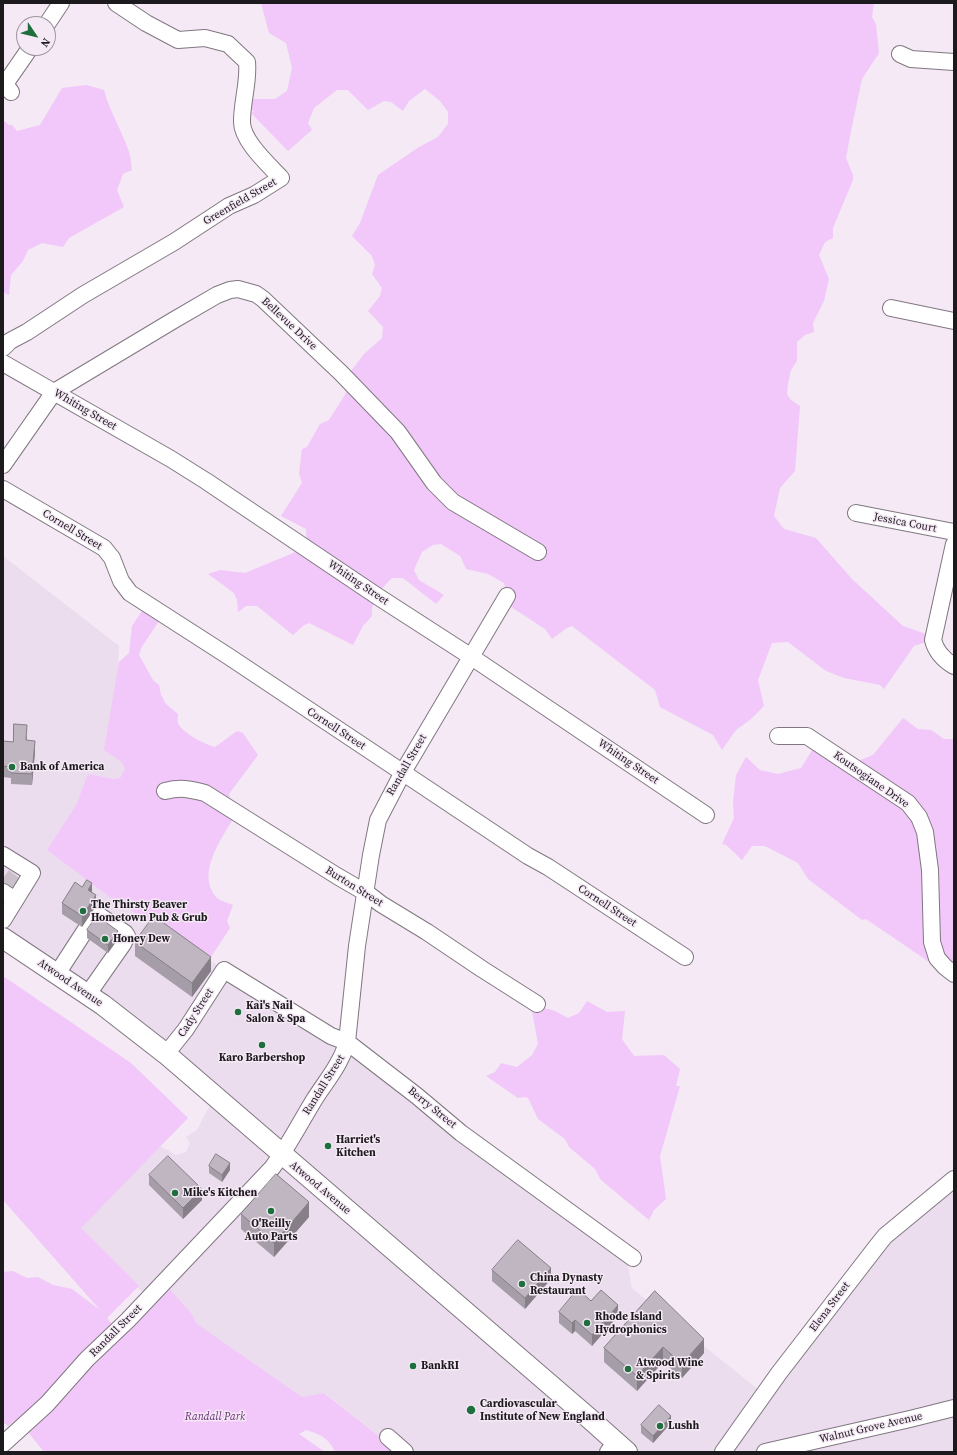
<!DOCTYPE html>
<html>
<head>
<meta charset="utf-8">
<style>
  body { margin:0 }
  #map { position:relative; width:957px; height:1455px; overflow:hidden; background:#f4e9f5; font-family:"Source Serif 4",serif }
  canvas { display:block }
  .frame { position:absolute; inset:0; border:4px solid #1d1a1e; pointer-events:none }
  .north { position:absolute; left:16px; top:16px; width:40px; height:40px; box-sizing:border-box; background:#f4e9f5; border:1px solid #9e969f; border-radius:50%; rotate:125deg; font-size:11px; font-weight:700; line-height:16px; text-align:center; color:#1d1a1e }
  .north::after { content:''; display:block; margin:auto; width:14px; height:18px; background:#1f6e3d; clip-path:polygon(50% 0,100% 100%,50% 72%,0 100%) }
</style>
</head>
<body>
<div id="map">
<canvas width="957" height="1455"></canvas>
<div class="frame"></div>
<div class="north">N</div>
</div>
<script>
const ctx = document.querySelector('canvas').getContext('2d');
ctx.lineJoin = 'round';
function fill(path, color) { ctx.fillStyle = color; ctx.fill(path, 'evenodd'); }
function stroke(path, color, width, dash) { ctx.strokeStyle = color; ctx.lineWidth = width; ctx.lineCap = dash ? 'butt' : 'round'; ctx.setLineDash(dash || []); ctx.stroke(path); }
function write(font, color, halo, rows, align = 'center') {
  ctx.font = font + ' "Source Serif 4",serif'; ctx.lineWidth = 3; ctx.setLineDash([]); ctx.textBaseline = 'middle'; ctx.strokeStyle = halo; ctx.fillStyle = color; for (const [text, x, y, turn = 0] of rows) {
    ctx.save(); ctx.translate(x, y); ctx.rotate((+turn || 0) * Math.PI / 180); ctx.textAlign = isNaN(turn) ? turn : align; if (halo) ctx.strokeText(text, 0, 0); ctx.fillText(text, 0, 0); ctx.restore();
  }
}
fill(new Path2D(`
  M3,556l116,90 -1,14 4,102 4,7 -5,8 -6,2 -27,-5 -12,31 -29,45 61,46 217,137 302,226 4,26 2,4 132,106 114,-151 75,-65v273h-555l-74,-59 -23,4 -106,-73 -5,-11 -43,-16 -67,-62 -3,-6 82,-83 16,9 10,-3 4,-9 -4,-6 11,-7 16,-31 -48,-44 -162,-110z`), '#ebdcee');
fill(new Path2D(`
  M261,3h613l-2,14 4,7 3,29 -17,26 -11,52 -5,27 7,17v5l-20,48v10l-8,4 -6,13 10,24 -5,22 -11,22 1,9 -9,3 -8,7v19l-6,9 -3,13 -1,11 4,6 9,6 -5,65 -15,17 -6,28 10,13 32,9 36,41 51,47 23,8 2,4 -2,4 -12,4 -30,43 -4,-4 -36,-7 -18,-7 -38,-29 -16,1 -14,37 6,26 -13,13 -15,11 -14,20 -9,-15 -53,-28 -5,-17 -83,-64 -5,2 -15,11 -7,-10 -40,-26 1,-11 -2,-9 -16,-9 -22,-5 -6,-13 -19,-12 -8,1 -11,7 -8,18 5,10 25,15 -8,9 -33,-26h-11c-11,11 -21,21 -20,38l-9,10 -10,19 -44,-22 -6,3 -10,9 -36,-29h-11l-8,6 -1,-12 -3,-7 -26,-19 12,-4 25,3 58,-24 4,-7 -1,-13 -25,-13 21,-33 -3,-9 3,-25 5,-2 13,-23 9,-4 17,-27 -4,-20 9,-2 13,-17 18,-16 1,-11 -15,-16 12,-15 2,-8 -10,-14 3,-9 -3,-9 -20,-20 8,-13 18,-48 41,-28 19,-10 10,-13v-12l-8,-11 -15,-12 -16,12 -6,10 -12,-9 -7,-1 -16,9 -20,-20h-11l-23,18 -6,15 4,7 -24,21 -37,-38 3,-1 -11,-13h32l12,-8 5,-23 -6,-25 -17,-10z
  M86,85l18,5c6,23 19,42 26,65 1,5 1,10 2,15l-9,4 -6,16 7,17 -55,31 -6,9 -21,-4 -14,7 -5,11 -12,14 -2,20 -6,-3v-172l6,5h3l5,6 23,-6 22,-37z
  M146,605l17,10 -22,33 -2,7 14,25 6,5 2,10 5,9 12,10c0,3 -1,6 0,9 4,10 28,22 37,24l22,-16 6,2 15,22 -29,39 4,25c-12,20 -37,55 -17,78 4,4 12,6 17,8l-6,16 3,7 -21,32 -101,-64 -61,-46 29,-45 12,-31 27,5 6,-2 4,-8 -3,-7 -18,-12 15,-88 10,-9 3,-27z
  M903,718l15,11 13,1 13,9h10v240l-88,-60 -4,1 -54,-41 -10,-16 -33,-17h-13l-10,14 -16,-15 -4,-1 12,-26 -1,-16 3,-27 10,-18 14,13 18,4 23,-6 16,-26 33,22 23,-9z
  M3,976l128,87 57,55 -107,110 58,58 -32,32 9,11 49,-45 26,29 6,11 105,73 22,-4 75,59h-64c-6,-14 -15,-18 -29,-22l-7,4 26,18h-281l-20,-25 1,-14 -17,13 -5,-4v-150l10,-1 14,7 11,-1 15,8 19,4 28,21 -97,-110z
  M587,1001l20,11 18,-1 -3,28 12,17 30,-1 16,14 -4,17h4l-20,70 6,43 -12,11 -5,10 -48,-40 -6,-11 -26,-22 -4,-8 -27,-20 -10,-21 -4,-1 -6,1 -32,-22 9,-4 6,-9 16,4 15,-12 6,-11 -6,-33c15,-6 23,0 36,7l11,-5z`), '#f1c8f9');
stroke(new Path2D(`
  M6,888l10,-14`), '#c9c0ca', 16, [16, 8]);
const minor = new Path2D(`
  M47,24l14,-21
  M900,54l11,5 43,3
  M11,92l-6,-8 25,-36
  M891,308l63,13
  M3,348l7,-7 17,-9 56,-37 91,-53 55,-36 25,-11 27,-17c-12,-13 -40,-38 -39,-57 0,-20 7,-39 5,-59l-19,-18 -23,-6 -27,2 -32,-17 -30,-20
  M3,363l168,96 35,22 171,115 93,60 236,159
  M3,465l51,-73 120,-72 43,-25 13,-5 8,-1 18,5 7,5 78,74 57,59 36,51 19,19 85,50
  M3,489l101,59 8,10 9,23 9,12 98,63 300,200 20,11 137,90
  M856,513l98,19
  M954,544l-21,96c3,12 11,20 21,26
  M778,736h29l101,67 11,14 6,15 5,38 2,72 5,16 8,9 9,7
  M165,791c16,-4 24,-2 40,2l132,83 31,18 13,10 46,28 55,37 55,35
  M3,855l29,18 -29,47
  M3,892l12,8
  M57,974l33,-51 7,-9 28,19 2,3 -4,8 -35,50
  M166,1054l20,-25 38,-59 107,66 16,6 70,54 44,37 172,125
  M388,1437l17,15
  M3,1444l44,-40 40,-45 41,-39 144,-152c16,-21 28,-45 42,-68 12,-19 27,-36 33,-58l10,-96 14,-91 7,-35 25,-48 104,-176
  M608,1452l8,-9
  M723,1452l56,-79 98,-127 8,-10 69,-57
  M765,1452l145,-33 44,-11`);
const major = new Path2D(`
  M3,938l100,67 63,49 424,365 37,33`);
stroke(minor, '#807781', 18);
stroke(major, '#807781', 22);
stroke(minor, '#fff', 16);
stroke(major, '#fff', 20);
fill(new Path2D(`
  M27,736v4l8,12 -3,33 -21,-1v-6l-8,-1v-36l10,1z
  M82,887l10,6 4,13 -14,21 -20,-13v-11z
  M87,930l31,9 -10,14 -21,-15z
  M135,942l76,29 -19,26 -57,-41z
  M209,1166l21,4 -8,12 -13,-9z
  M149,1175l53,25 -19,19 -34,-34z
  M241,1214l68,3 -35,40 -33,-28z
  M492,1270l59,9 -26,30 -33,-28z
  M655,1291l49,62 -22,25 -19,-16 -26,29 -33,-29v-14z
  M591,1301l27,15 -26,30 -17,-15 -3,3 -13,-11v-11z
  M671,1423l-18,20 -12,-10v-8z`), '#a59da7');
fill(new Path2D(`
  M35,741v11l-3,33v-11z
  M92,883v11l-4,-4z
  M96,895v11l-14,21v-11z
  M118,931v8l-10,14v-8z
  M211,957v14l-19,26v-14z
  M230,1163v7l-8,12v-7z
  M202,1189v11l-19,19v-11z
  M309,1202v15l-35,40v-14z
  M551,1268v11l-26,30v-11z
  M618,1305v11l-26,30v-11z
  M575,1320v11l-3,3v-11z
  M704,1339v14l-22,25v-14z
  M663,1347v15l-26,29v-15z
  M671,1416v7l-18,20v-7z`), '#867f88');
const building = new Path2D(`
  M14,724l13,1 -1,15 9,1 -3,33 -21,-1v-6l-8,-1v-25l10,1z
  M87,880l5,3 -4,7 8,5 -14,21 -20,-13 13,-21 7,5z
  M97,916l21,15 -10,14 -21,-15z
  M154,916l57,41 -19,26 -57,-41z
  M216,1154l14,9 -8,12 -13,-9z
  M168,1156l34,33 -19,19 -34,-33z
  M276,1174l33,28 -35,41 -33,-29z
  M518,1240l33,28 -26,30 -33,-28z
  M578,1289l13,12 10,-11 17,15 -26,30 -17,-15 -3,3 -13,-11z
  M655,1291l49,48 -22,25 -19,-17 -26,29 -33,-28z
  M659,1405l12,11 -18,20 -12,-11z`);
fill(building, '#c0b6c2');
stroke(building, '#867f88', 1);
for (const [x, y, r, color] of [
  [12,767,4,"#1f6e3d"],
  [83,911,4,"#1f6e3d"],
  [105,939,4,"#1f6e3d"],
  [238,1012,4,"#1f6e3d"],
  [262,1045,4,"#1f6e3d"],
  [328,1146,4,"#1f6e3d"],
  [175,1193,4,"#1f6e3d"],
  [271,1211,4,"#1f6e3d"],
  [522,1284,4,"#1f6e3d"],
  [587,1323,4,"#1f6e3d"],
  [413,1366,4,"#1f6e3d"],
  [628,1369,4,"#1f6e3d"],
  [471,1410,5,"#1f6e3d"],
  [660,1426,4,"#1f6e3d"]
]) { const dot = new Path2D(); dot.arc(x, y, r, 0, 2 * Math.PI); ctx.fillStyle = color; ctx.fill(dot); stroke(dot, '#f4e9f5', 1.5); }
write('11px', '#1d1a1e', '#f4e9f5', [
  ["Greenfield Street",240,202,-30],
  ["Bellevue Drive",289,324,43],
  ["Whiting Street",85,410,30],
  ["Jessica Court",905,523,11],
  ["Cornell Street",72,530,31],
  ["Whiting Street",358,583,34],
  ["Cornell Street",336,729,33],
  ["Whiting Street",628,762,34],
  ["Randall Street",407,765,-60],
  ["Koutsogiane Drive",871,780,35],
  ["Burton Street",354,887,32],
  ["Cornell Street",607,906,33],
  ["Atwood Avenue",70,983,34],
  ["Cady Street",196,1013,-57],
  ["Randall Street",324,1085,-58],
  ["Berry Street",432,1108,39],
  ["Atwood Avenue",320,1188,40],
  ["Elena Street",830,1307,-53],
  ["Randall Street",116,1331,-45],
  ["Walnut Grove Avenue",871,1428,-13]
]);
write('bold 11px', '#1d1a1e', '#f4e9f5', [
  ["Bank of America",20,767],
  ["The Thirsty Beaver",91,905],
  ["Hometown Pub & Grub",91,918],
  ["Honey Dew",113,939],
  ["Kai's Nail",246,1006],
  ["Salon & Spa",246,1019],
  ["Karo Barbershop",262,1058,"center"],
  ["Harriet's",336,1140],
  ["Kitchen",336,1153],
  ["Mike's Kitchen",183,1193],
  ["O'Reilly",271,1224,"center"],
  ["Auto Parts",271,1237,"center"],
  ["China Dynasty",530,1278],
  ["Restaurant",530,1291],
  ["Rhode Island",595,1317],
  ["Hydrophonics",595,1330],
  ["Atwood Wine",636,1363],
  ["& Spirits",636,1376],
  ["BankRI",421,1366],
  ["Cardiovascular",480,1404],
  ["Institute of New England",480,1417],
  ["Lushh",668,1426]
], 'left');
write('italic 11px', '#6c2f78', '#f4e9f5', [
  ["Randall Park",215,1417]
]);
</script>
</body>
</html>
